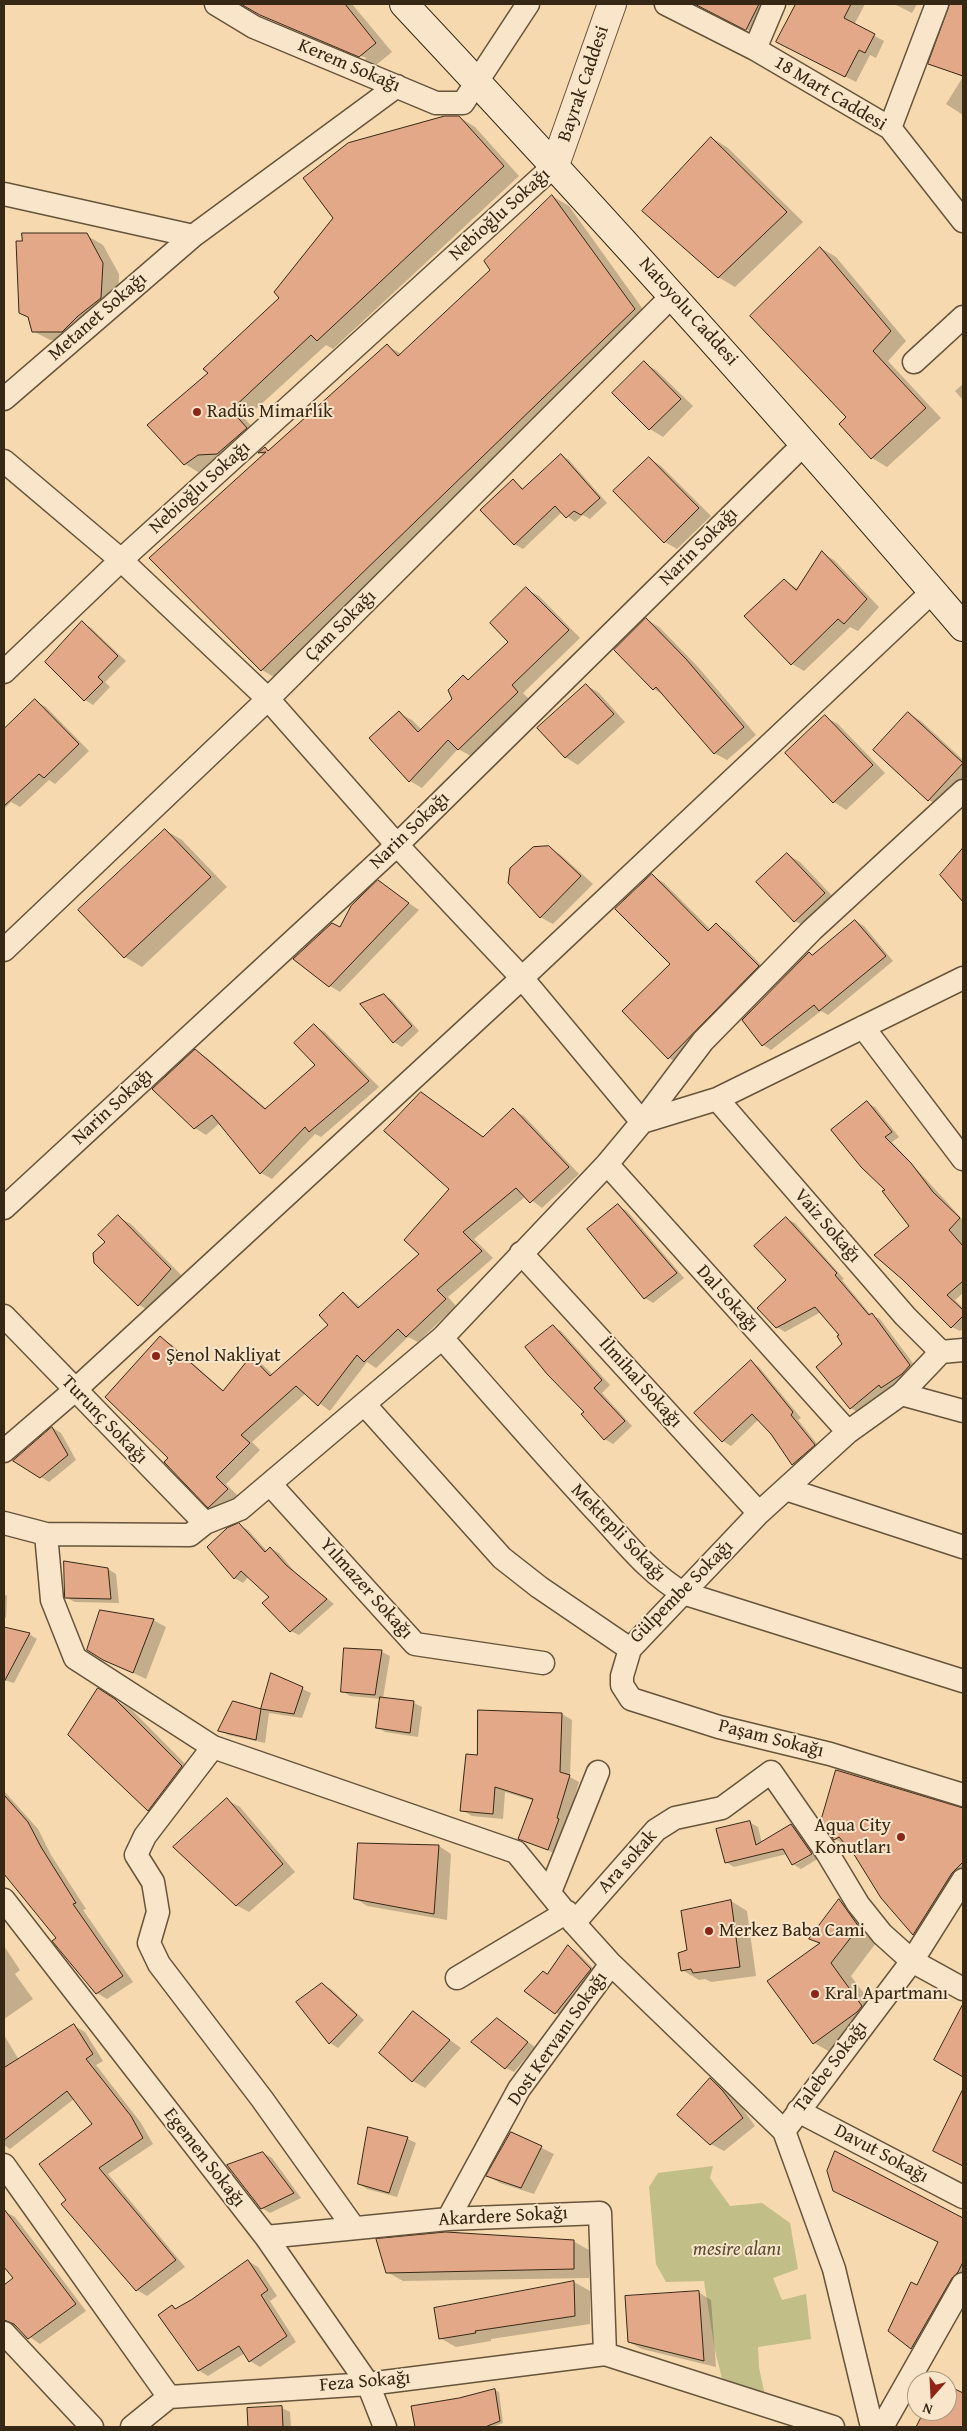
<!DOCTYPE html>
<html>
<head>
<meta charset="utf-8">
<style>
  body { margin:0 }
  #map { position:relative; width:967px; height:2431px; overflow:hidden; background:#f6d9ae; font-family:"Gentium Book Plus",serif }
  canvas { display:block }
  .frame { position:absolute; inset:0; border:5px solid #362815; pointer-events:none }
  .north { position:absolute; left:907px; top:2371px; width:50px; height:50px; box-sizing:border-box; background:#f9e6ca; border:1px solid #ab9a82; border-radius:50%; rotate:199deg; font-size:14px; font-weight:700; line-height:20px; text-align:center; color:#362815 }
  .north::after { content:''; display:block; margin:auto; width:18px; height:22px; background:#8f2418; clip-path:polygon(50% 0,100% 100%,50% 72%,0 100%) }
</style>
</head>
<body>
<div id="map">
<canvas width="967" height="2431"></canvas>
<div class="frame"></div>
<div class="north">N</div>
</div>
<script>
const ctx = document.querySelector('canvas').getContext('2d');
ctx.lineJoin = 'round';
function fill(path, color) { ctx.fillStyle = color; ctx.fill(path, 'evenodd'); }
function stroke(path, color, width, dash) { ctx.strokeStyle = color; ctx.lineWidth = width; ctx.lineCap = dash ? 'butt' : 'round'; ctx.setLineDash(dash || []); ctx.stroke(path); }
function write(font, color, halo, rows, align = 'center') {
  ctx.font = font + ' "Gentium Book Plus",serif'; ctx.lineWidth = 4; ctx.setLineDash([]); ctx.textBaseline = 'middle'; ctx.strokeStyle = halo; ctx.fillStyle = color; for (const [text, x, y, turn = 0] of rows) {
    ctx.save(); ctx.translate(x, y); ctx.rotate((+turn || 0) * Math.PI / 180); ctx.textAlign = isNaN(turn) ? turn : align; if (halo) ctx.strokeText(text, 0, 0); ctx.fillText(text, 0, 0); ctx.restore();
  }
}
fill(new Path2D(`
  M713,2166l-3,12 20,28 32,-3 28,20 8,46 -25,9 9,22 24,-6 5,45 -53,8 1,21 6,27 -43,-17 -7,-27 -11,-70 -38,1 -10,-18 -7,-77 9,-14z`), '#c1be87');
fill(new Path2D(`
  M243,4h109l40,48 -16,13 -98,-41 87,36 1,-2 -106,-44z
  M696,4h76l-14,31z
  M797,4h68l-11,21 30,16 -8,17 -6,-3 -14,27 -78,-40z
  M894,4h23l-5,9z
  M950,4h13v111l-17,-11 17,-27 -33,-14 21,-54z
  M459,117l16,10 44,49 -186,173 -7,-4 -81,74 17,18 -61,37 -16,-10 -37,-39 62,-52z
  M712,138l16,10 75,74 -68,65 -17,-10z
  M552,196l17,10 81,113 -371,361 -17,-10 -111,-112 114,-103 -5,-2 5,-4 4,2 118,-105 15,8 90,-84z
  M86,235l17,10 16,29 -1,33 -39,34 -29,-1 -17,-9 -3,-13 -10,-5z
  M821,248l15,9 70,84 -18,20 53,57 -54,49 -15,-9 -24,-41z
  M644,363l12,7 37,36 -30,31 -13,-8 -36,-36z
  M963,384v16l-8,-9z
  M561,455l8,5 38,43 -17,16 -7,-4 -8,7 -13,-10 -39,37 -9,-5 -1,-63 11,8z
  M649,458l12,8 50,50 -34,33 -12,-7z
  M822,553l12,7 45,47 -21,24 -8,-4 -46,44 -12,-7 -7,-83 13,8z
  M526,589l13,7 41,42 -57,55 7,7 -59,56 -13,-7 -36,39 -12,-7 -11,-68 13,7 10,10 32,-31 10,-22 6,3 40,-38z
  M646,619l13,8 39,40 58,68 -29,25 -13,-7 -49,-57 -11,-7 -38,-39z
  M83,623l8,5 35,33 -21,21 5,5 -17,18 -8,-5z
  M586,685l13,8 26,29 -47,43 -13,-8z
  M35,701l11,6 43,44 -34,33 -6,-4 -29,27 -9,-5 -7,7v-78z
  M908,713l13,8 42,39v23l-22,24 -12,-7z
  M825,717l13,7 47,49 -39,37 -12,-8 -47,-49z
  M165,830l17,10 45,47 -85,80 -17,-10 -45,-47z
  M548,847l13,8 32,29 -40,40 -13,-7z
  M787,854l13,8 37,39 -30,27 -12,-7z
  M652,875l12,8 47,47 5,-5 13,7 41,42 -89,91 -12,-7 3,-94z
  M378,882l41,28 -79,82 -10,-6 11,-57z
  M855,921l9,5 29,35 -65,54 -7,-4 -50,39 -8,-5 50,-89z
  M384,995l8,5 27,31 -17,16 -8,-5z
  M314,1026l11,6 54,55 -58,50 -6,-3 -43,45 -11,-6 -41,-50 -14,12 -11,-7 -41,-39 41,-38 11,6 61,52 50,-44z
  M421,1093l63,44 29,-27 11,6 55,58 -37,34 -16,-12 -52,43 19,19 -45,39 8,9 -38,36 -10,-5 -32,31 -9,-6 -37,49 -24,-18 -54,49 8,8 -34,34 12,12 -18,17 -11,-6 -40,-49 -9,-120 11,6 53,47 27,-34 11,7 11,11 57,-50 13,-32 18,14 60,-53 30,-65z
  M867,1103l8,4 24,30 -7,5 71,78v73l-8,7 8,8v21l-3,2 -8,-4 -41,-101 -25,-36z
  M618,1206l9,5 57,67 -31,25 -8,-5z
  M118,1217l13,7 52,53 -32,35 -12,-7 -33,-63z
  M787,1219l8,4 49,56 -2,1 29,35 9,4 38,51 -28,22 -3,-2 -28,23 -8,-5 -7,-63 -3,-10 -20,-23 -36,20 -8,-5 11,-47z
  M553,1327l8,4 49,54 -8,8 30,33 -19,18 -8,-5 -19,-27z
  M751,1362l8,5 42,51 -3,2 24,30 -21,19 -8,-5 -21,-31 -13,-14 -28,27 -8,-5 -27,-28z
  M53,1428l8,5 15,27 -27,22 -34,-22z
  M239,1525l9,5 19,21 3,-3 9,5 15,18 40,33 -35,31 -8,-4 -20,-34 -22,-21 -6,7 -9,-5z
  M108,1569l8,5 3,29 -44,-1 -8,-4z
  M4,1594l3,2 -1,22 -2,-1z
  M153,1620l13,7 -20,52 -42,-20z
  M4,1628l25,6 8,5 -23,44 -10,-3z
  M382,1652l8,4 -7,42 31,5 8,4 -4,30 -33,-5 -8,-5 4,-28 -31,-3 -8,-5z
  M272,1675l39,18 -9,25 -33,-5 -4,30 -37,-8 -8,-5 14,-27 28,8z
  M115,1700l17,10 66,67 -33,42 -17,-9z
  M562,1714l10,6 -2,57 9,5 -21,73 -38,-17 14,-37 -29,-9 -2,27 -31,-3 -10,-6z
  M4,1791l34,38 13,26 35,54 -3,1 50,72 -26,17 -10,-6 -40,-55 -53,-66z
  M227,1800l13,7 55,65 -46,40 -13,-7z
  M963,1808v83l-33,53 -16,-10 -32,-36 -26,-43 -7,-8 -14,-8 -12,-18z
  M749,1822l9,5 4,16 29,-18 8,5 15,21 -18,11v2l19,-11 4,5 -18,11 -8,-5 -6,-10 -53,13 -8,-5z
  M439,1846l12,8 -4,66 -80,-14 -12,-8z
  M731,1901l16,10 9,65 -45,6 -6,-3 -6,1 -17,-10 6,-19z
  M839,1901l20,12 20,26 -28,37 31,42 -48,36 -20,-11 6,-99 -10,-5z
  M4,1946l16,24 -5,4 18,25 -29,20z
  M568,1947l8,4 23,23 -35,44 -38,-27 22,-16z
  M322,1985l9,4 33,31 -26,28 -8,-5 -32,-41z
  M963,2006v70l-28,-16z
  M413,2013l48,35 -36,40 -12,-7z
  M497,2020l38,27 -21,25 -8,-4z
  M74,2026l11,6 18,29 -7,4 45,58 12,21 -45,30 77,93 -38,29 -10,-6 -69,-90 26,-76 -20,-25 -64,50 -6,-4v-110l15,25z
  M710,2079l13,8 13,12 19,27 -31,25 -13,-7 -32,-29z
  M963,2092v74l-28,-15z
  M369,2129l39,10 8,4 -19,54 -30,-8 -8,-5z
  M511,2133l43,21 -20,40 -34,-11 -12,-7z
  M836,2152l127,67v60l-43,73 -30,-21 28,-45 21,-44z
  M263,2153l9,5 29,40 -31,15 -8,-5z
  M4,2211l11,6 71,94 -46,33 -36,-25v-32l11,-8 -11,-14z
  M573,2241l16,9v28l-186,3 -16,-9z
  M248,2261l10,6 19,29 -7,5 26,41 -36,25 -10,-6 -5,-8 -37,23 -10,-6 -26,-64 5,3z
  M574,2282l16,9v33l-99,15v2l-35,6 -16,-9 -5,-29z
  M698,2292l13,8 5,67 -74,-18 -13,-7z
  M947,2386l16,8v33h-46l9,-16h21z
  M495,2390l4,2 4,31 -10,4h-77l-3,-20 46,-7z
  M282,2408l8,4 1,15h-42l-1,-18z`), '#0003');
const building = new Path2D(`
  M241,4h104l31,39 -17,14 -99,-42z
  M695,4h64l-13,26z
  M796,4h55l-7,14 31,16 -10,19 -6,-3 -14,27 -69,-35z
  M950,4h13v72l-35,-12z
  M445,116h14l45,50 -187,175 -6,-6 -80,75 16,18 -30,26 -19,1 -14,10 -37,-40 61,-52 -5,-4 76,-71 -5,-6 59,-74 -30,-40 45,-35z
  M711,137l76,75 -69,66 -76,-67z
  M552,195l83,114 -374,362 -112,-113 117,-106 -8,1 7,-6 3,4 119,-107 11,12 92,-86 -6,-9z
  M22,233h65l16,30 -2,35 -23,18 -16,16h-30l-4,-15 -9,-4 -3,-72h6z
  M820,247l71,84 -18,20 53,57 -55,51 -32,-35 7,-7 -96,-101z
  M644,361l37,38 -32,31 -37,-37z
  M561,454l39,44 -19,17 -7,-4 -8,7 -11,-12 -41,39 -34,-35 33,-31 9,10z
  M649,457l50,51 -35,35 -51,-52z
  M822,551l45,48 -23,25 -6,-5 -47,46 -47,-49 40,-37 12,11z
  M526,587l43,43 -57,55 6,7 -60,58 -10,-10 -39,42 -40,-44 30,-27 19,21 34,-33 -4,-9 15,-15 5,5 40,-38 -18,-19z
  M646,618l40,41 58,68 -30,27 -58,-67 -3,3 -39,-40z
  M82,621l36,35 -20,21 5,5 -19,19 -39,-39z
  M586,684l28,30 -49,44 -28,-30z
  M35,699l44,45 -35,34 -5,-4 -35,32v-77z
  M908,712l55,51 -35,38 -55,-51z
  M825,715l48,50 -40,38 -48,-50z
  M165,829l46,48 -87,81 -46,-48z
  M549,846l32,30 -41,42 -32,-35 2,-15 23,-21z
  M963,848v54l-23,-27z
  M787,853l38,40 -31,29 -38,-40z
  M652,874l56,57 8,-8 43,43 -91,93 -46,-48 48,-47 -55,-55z
  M378,880l31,23 -80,84 -36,-28 39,-36 8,4 11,-21z
  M855,920l31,36 -67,55 -5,-6 -52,41 -20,-26 67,-68 3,3z
  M384,994l28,32 -19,17 -33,-39z
  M314,1024l55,57 -60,51 -4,-5 -45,47 -48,-59 -18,14 -42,-40 43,-40 70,60 50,-44 -21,-22z
  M421,1092l62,45 30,-29 56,59 -39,36 -14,-15 -53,44 19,19 -45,39 9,9 -40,38 -8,-8 -34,33 -7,-7 -39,51 -22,-20 -55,49 9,8 -34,34 12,12 -20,19 -44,-46 4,-4 -63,-61 55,-61 63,55 28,-35 19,20 58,-51 -9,-10 24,-23 15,16 61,-54 -15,-14 45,-51 -65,-58z
  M867,1101l25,31 -7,5 26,26 22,29 27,26 -11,12 14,16v35l-16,14 16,15v6l-12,12 -48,-48 -29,-25 35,-29 -27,-35 3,-1 -24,-23 -30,-37z
  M618,1204l59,69 -33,26 -57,-70z
  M118,1215l53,54 -33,37 -44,-43 -1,-10 12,-11 -7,-7z
  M786,1217l51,56 -2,2 34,40 3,-2 38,52 -8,9 -21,14 -2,-3 -29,24 -34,-42 26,-23 -5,-8 2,-1 -24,-28 -39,21 -19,-20 29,-28 -32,-34z
  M553,1325l49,55 -8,8 31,33 -21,19 -23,-26 3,-2 -37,-38 -22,-27z
  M751,1360l42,52 -2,3 24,30 -23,20 -21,-31 -19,-20 -30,28 -28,-29z
  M52,1427l16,28 -28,23 -27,-17z
  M239,1523l26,29 5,-5 16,18 41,34 -37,33 -28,-29 7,-6 -28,-26 -7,8 -27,-32 20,-19z
  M64,1561l44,7 3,31 -46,-1z
  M100,1610l54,9 -21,54 -30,-13 -16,-10z
  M4,1627l26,6 -26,49z
  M344,1648l38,2 -7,45 -34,-3z
  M271,1673l32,14 -9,27 -33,-5z
  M98,1688l17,11 67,67 -34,45 -80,-76z
  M380,1697l34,4 -4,32 -34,-5z
  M233,1701l28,8 -5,31 -38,-9z
  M478,1710l84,3 -2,59 10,3 -13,43 2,1 -11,31 -30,-11 15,-40 -38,-12 -2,27 -33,-3 6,-57 11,1z
  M836,1770l127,38v54l-11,11 -39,62 -32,-37 -26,-42 -16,-19 -5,3 -13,-19z
  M4,1795l24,27 13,25 35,56 -3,1 50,72 -27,18 -44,-53 4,-3 -52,-64z
  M227,1798l56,66 -47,42 -63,-59z
  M750,1821l6,24 35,-21 21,30 -20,11 -9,-16 -58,14 -9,-34z
  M358,1843l81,2 -5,69 -80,-15z
  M839,1899l20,28 -28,36 31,43 -5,6 -44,32 -46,-63 53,-38 -11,-4z
  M731,1900l9,67 -47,6 -2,-4 -10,2 -3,-18 9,-3 -6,-39z
  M568,1945l23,24 -36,45 -31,-23 19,-20 4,3z
  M322,1983l35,32 -28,29 -33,-42z
  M963,2004v73l-29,-17z
  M413,2011l37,29 -38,42 -33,-29z
  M497,2018l31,24 -23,27 -34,-27z
  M74,2024l19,30 -7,5 45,57 12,22 -44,30 77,92 -40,31 -75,-87 5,-4 -27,-36 53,-40 -25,-33 -63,49v-72z
  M710,2078l13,13 20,27 -33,27 -33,-30z
  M963,2089v77l-30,-15z
  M368,2127l40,10 -19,56 -31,-9z
  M511,2132l31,14 -21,42 -35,-12z
  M835,2151l128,67v44l-5,10 -6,6 -41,71 -23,-18 23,-49 6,3 21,-43 -105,-51 -6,-20z
  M263,2152l31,41 -33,16 -34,-44z
  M4,2209l72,95 -48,35 -14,-15 -10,-4v-35l9,-7 -9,-11z
  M446,2232l128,8v29l-188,4 -10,-34z
  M248,2260l20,30 -7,5 26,41 -38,26 -10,-16 -41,25 -40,-56 14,-10 3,4 16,-9z
  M574,2281l1,35 -100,15 1,2 -37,6 -5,-31z
  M699,2291l5,70 -76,-19 -3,-46z
  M947,2385l16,8v34h-47l8,-16h23z
  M495,2389l5,32 -15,6h-70l-4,-21 48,-8z
  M282,2406l1,21h-35l-1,-19z`);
fill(building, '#e2a888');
stroke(building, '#362815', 1);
const minor = new Path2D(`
  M216,4l38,23 182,76h27l65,-99
  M666,4l89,45 135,79 73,93
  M755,49l19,-45
  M890,128l47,-124
  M4,194l189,42 204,-150
  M914,362l49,-45
  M4,399l189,-163
  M4,461l117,99 147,139 129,146 125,133 120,144 75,-23 246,-121
  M4,672l117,-112 434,-395
  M4,950l264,-251 405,-404
  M863,1027l100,132
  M717,1099l188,217 36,36
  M607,1164l241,268
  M4,1208l393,-363 408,-402
  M521,1253l238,260
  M4,1316l201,207
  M442,1338c52,59 104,119 158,177 26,28 50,59 83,78l280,88
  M901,1394l62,17
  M365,1405l137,153 37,29 91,62 129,-136 89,-81 53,-38 40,-42 22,-2
  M4,1451l71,-61 447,-412 411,-387
  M270,1484l145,160 128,19
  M786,1489l177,58
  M4,1523l42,11 144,1 15,-12 35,-14 202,-171 165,-174 35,-42 61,-81 109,-111 151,-139
  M46,1534l6,66 23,58 138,89 303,105 58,71 37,41 173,167 50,138 38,158
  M630,1649l-8,27v9l9,14 88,28 111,27 133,41
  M213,1747l-68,89 -9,19 17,27 5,30 -9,31 10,21 103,135 92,129
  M550,1892l48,-120
  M4,1900l262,337 102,147 17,43
  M574,1923l82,-93 19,-12 47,-10 49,-36 57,82 30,50 24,30 30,27 51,28
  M457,1978l110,-66
  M798,2111l165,86
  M784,2131l128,-170 51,-81
  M4,2165l165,232 199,-13 237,-30 228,73
  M448,2219l71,-130 92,-125
  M266,2237l182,-18 152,-6 5,141
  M4,2333l88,94
  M132,2427l37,-30
  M882,2427l81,-143`);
const tertiary = new Path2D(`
  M555,165l57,-161`);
const secondary = new Path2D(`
  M404,4c191,204 378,411 559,623`);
stroke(minor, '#66543b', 25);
stroke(tertiary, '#66543b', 30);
stroke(secondary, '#362815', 30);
stroke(minor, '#f9e6ca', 22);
stroke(tertiary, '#f9e6ca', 28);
stroke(secondary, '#f9e6ca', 28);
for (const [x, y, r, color] of [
  [197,412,5,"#8f2418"],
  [156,1356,5,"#8f2418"],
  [901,1837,5,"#8f2418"],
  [709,1931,5,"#8f2418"],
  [815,1994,5,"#8f2418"]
]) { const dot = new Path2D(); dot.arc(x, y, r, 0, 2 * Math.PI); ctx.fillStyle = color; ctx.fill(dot); stroke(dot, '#f9e6ca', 2); }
write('19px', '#362815', '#f9e6ca', [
  ["Kerem Sokağı",349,66,23],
  ["Bayrak Caddesi",584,84,-71],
  ["18 Mart Caddesi",830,94,31],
  ["Nebioğlu Sokağı",500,215,-42],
  ["Natoyolu Caddesi",688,312,48],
  ["Metanet Sokağı",98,317,-41],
  ["Nebioğlu Sokağı",200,488,-42],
  ["Narin Sokağı",699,547,-45],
  ["Çam Sokağı",341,626,-45],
  ["Narin Sokağı",410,831,-44],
  ["Narin Sokağı",113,1107,-43],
  ["Vaiz Sokağı",827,1226,49],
  ["Dal Sokağı",727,1299,48],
  ["İlmihal Sokağı",640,1383,48],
  ["Turunç Sokağı",104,1420,46],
  ["Mektepli Sokağı",618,1533,46],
  ["Yılmazer Sokağı",366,1589,48],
  ["Gülpembe Sokağı",682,1592,-45],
  ["Paşam Sokağı",771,1739,14],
  ["Ara sokak",628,1862,-48],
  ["Dost Kervanı Sokağı",558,2039,-55],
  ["Talebe Sokağı",831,2067,-53],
  ["Davut Sokağı",881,2154,28],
  ["Egemen Sokağı",204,2158,52],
  ["Akardere Sokağı",503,2217,-3],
  ["Feza Sokağı",365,2382,-5]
]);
write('19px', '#362815', '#f9e6ca', [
  ["Radüs Mimarlık",207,412],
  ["Şenol Nakliyat",166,1356],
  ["Aqua City",891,1826,"right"],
  ["Konutları",891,1848,"right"],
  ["Merkez Baba Cami",719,1931],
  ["Kral Apartmanı",825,1994]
], 'left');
write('italic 19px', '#594e32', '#f9e6ca', [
  ["mesire alanı",737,2250]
]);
</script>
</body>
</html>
